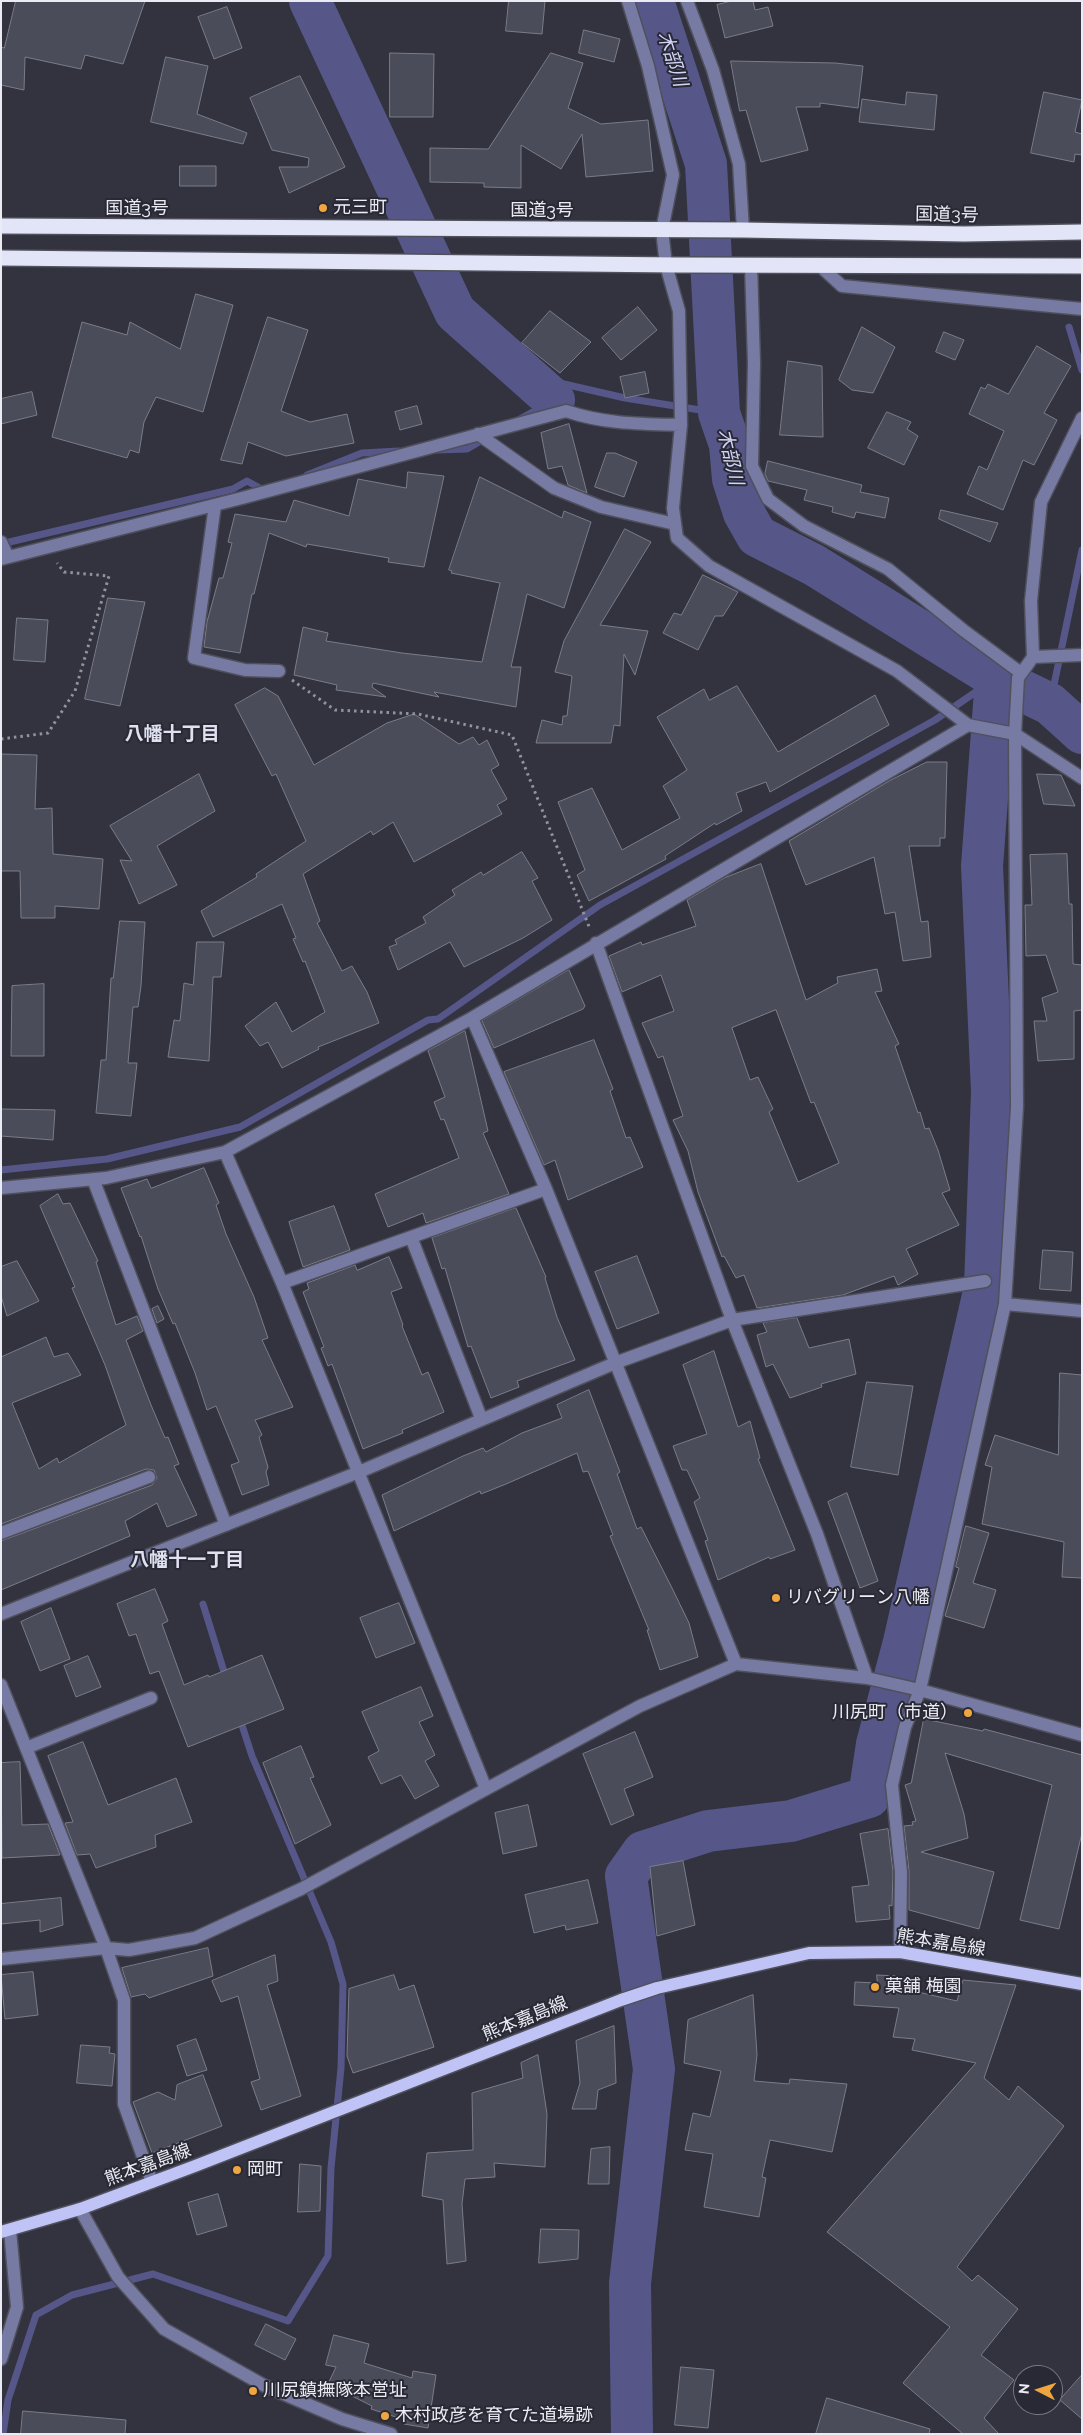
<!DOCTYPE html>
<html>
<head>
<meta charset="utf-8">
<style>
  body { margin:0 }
  #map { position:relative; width:1083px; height:2435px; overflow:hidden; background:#32333f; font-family:Raleway,sans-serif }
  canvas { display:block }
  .frame { position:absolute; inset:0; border:2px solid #eaebf3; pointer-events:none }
  .north { position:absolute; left:1013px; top:2365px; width:50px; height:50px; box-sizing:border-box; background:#282934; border:1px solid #767780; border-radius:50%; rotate:275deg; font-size:14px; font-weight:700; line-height:20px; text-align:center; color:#eaebf3 }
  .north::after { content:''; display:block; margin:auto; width:18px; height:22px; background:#f0a63f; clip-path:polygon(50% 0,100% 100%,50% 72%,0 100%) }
</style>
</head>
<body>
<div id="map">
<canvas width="1083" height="2435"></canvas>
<div class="frame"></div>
<div class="north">N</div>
</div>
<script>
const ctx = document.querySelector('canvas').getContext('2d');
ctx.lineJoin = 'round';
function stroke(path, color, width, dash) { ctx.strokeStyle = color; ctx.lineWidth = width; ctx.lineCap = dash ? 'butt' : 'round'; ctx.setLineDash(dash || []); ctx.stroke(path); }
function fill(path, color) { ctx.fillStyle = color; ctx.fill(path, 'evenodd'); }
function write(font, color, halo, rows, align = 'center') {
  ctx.font = font + ' Raleway,"Noto Sans JP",sans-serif'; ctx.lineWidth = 4; ctx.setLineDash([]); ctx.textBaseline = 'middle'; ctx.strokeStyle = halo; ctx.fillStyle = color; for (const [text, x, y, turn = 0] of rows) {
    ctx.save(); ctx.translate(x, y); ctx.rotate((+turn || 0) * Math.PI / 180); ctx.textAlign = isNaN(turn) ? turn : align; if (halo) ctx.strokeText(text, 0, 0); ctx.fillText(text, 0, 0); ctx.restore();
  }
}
stroke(new Path2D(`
  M1069,327l13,43
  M520,419l34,-19 -25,-24 96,22 94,15
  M437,450l30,-1 19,-11
  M307,475l55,-22 37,-2
  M1,544l232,-55 14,-8 20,11
  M1050,704l32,-154
  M1,1170l106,-11 133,-32 188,-107 10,-1 162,-114 335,-185 61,-42
  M203,1604l23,74
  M3,2434l5,-34 28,-85 36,-20 81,-21 135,47 40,-65 3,-88 10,-100 2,-84 -12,-42 -79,-186 -12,-37`), '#565788', 7);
stroke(new Path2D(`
  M310,1l145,311 99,88
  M653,1l53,163 13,249 11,32 3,34 11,34 13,23 57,29 182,113 54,26 32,29
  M632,2434l-2,-151 24,-214 -28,-193 17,-24 65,-21 83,-10 78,-24 8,-53 27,-102 81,-355 7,-195 -10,-226 14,-188`), '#565788', 42);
const building = new Path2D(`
  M16,1h129l-22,63 -38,-9 -4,14 -56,-12 -1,33 -23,-5v-38l3,1z
  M509,1h36l-3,33 -36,-3z
  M732,1h21l2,9 13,-3 5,19 -48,12 -8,-33z
  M227,7l15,41 -28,11 -16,-42z
  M584,30l36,9 -6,23 -35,-9z
  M390,53l44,1 -1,63h-43z
  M551,53l32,10 -15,45 33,16 47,-4 5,51 -67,6 -4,-43 -21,35 -40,-24v43l-37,-1v-4l-54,-1v-34l58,1z
  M166,57l42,9 -11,48 50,19 -4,11 -92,-22z
  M731,61l104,2 28,3 -5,42 -38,-5v4h-24l12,43 -47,12 -15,-52 -6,1z
  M300,76l45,91 -56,26 -10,-26h29l1,-9 -37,-8 -22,-52z
  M907,92l30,3 -3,35 -75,-8 3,-23 43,6z
  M1044,92l38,8 -7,32 7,2v21l-7,-1 -1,8 -43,-9z
  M180,166h36v20h-36z
  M196,294l37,11 -30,107 -47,-15 -12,25 -5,31 -9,-3 -3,8 -75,-21 30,-115 45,13 3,-13 50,27z
  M638,307l19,23 -36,30 -19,-22z
  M550,311l41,31 -31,31 -38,-30z
  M268,317l40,13 -27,81 29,11 37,-8 7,29 -68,13 -38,-14 -6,22 -21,-4z
  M862,327l33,20 -22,46 -21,-3 -13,-10z
  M944,332l20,8 -9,20 -19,-8z
  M1037,346l34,20 -27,47 13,7 -23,45 -11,-5 -20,50 -36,-16 12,-28 8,4 17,-39 -35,-17 12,-27 4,2 3,-5 20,10z
  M788,361l34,5 1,71 -43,-2z
  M645,372l4,21 -24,5 -5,-21z
  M32,392l5,23 -36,9v-25z
  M417,406l5,18 -22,6 -5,-18z
  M887,412l24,10 -4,7 11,7 -14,29 -36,-17z
  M569,424l18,69 -19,-8 -6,-19 -14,3 -7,-36z
  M607,453h8l22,9 -13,35 -29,-10z
  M768,461l94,24 -2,7 29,6 -4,20 -29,-6 -2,6 -22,-6 1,-5 -29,-7 3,-10 -39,-9 -3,-7z
  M408,472l36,4 -20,91 -36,-5 1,-4 -82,-14 -1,3 -37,-14 -15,61h-2l-12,59 -36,-6 3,-25 12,-44h4l9,-35 -4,-1 7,-28 51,8 8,-22 55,16 9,-37 48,9z
  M480,477l82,41 2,-7 27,11 -27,86 -37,-14 -16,73h10l-5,40 -82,-15 5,5 -66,-14 -1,4 14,10 -50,-7 1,-5 -43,-10 9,-48 25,6 -2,8 76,12 80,9 18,-79 -49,-10 1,-2 -3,-1z
  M941,510l57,13 -8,19 -51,-23z
  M625,529l26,13 -51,83 48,6 -13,44 -11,-21 -4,72 -6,-1 -3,18h-75l6,-23 20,5 1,-9h4l5,-40 -17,-4 9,-31z
  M703,575l35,17 -15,24h-8l-17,34 -35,-17 11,-20 7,2z
  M108,598l37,4 -25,104 -35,-7z
  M17,618l31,2 -3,42 -31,-2z
  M737,686l41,66 97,-57 14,30 -119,67 -4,-10 -30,11 6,18 -26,14 -1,-2 -50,33 1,3 -77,42 -12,-26 8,-5 -27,-68 34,-14 30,62 58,-32 -17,-32 24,-16 -30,-53 47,-28 5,11z
  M265,688l13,8 36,69 73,-42 27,-9 45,30 14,-7 6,8 8,-5 12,25 -8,5 16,29 -10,6 5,9 -88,48 -21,-40 -20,13 -2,-4 -68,43 17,47 -3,2 25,48 10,-5 15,26 12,31 -61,24 1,2 -37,19 -14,-26 -8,4 -15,-20 31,-24 16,30 33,-20 -20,-51 -2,1 -10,-23 3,-1 -14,-34 -69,33 -12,-26 56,-34 -1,-3 50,-33 -30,-67 -4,2 -37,-71z
  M1,754l36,1 -2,54 17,-1 1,46 50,5 -4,50 -44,-3v12h-34l-1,-47h-19z
  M927,762h20l-2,76h-5v8h-31l12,76 7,-1 3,36 -28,4 -8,-49 -10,2 -11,-57 -68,28 -17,-44 100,-60z
  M199,774l16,37 -58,35 20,39 -38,19 -19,-44 12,1 -22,-35z
  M1037,774l24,1 14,31 -31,-2z
  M522,852l16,26 -6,3 20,39 -29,18 -59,29 -14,-25 -52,28 -9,-23 8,-3 -2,-4 31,-17 -3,-6 32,-22 -3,-5 29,-18 2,3z
  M1067,854l2,50h3l1,60 9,1v45l-8,1v48l-36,2 -4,-40h13l-5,-23 16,-6 -12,-37 -20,1 -1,-51h7l-2,-50z
  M761,864l45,136 32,-17 -1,-6 40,-8 5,22 -7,1 24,52 -4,2 23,67 2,-1 5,17 4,-1 9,22 12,40 -8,3 17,32 -53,24 12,25 -20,11 -4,-9 -51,19 -86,13 -13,-33 -8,3 -12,-22 -2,1 -24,-65 -10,-41 -15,-31 10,-4 -20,-60 -5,2 -16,-35 32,-12 -13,-36 -39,17 -13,-36 32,-14 1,3 54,-19 -9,-26 37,-22zM776,1010l35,93 3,-1 25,61 -41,19 -29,-70 4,-3 -15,-32 -8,3 -18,-52z
  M120,921l25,1 -4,64 -3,21h-5l-5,56h9l-6,53 -35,-3 5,-53h5l5,-82h2z
  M197,942h27l-3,35h-8l-4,84 -41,-4 6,-37 6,1 4,-38 9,2z
  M569,970l16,36 -2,3 -89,39 -12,-27z
  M44,984v72h-33l1,-70z
  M465,1031l23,100 -5,2 26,61 -83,29 -3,-10 -35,14 -13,-33 84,-36 -15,-39 -3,1 -7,-18 11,-5 -17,-46z
  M594,1040l19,49 -3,2 16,47 4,-1 13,30 -75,33 -13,-40 -11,5 -40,-93z
  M1,1109l54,1 -2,30 -52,-4z
  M204,1168l15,35 -3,2 10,29 28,63 14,41 -6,2 31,67 -38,13 7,15 -3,2 9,30 -2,5 3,13 -27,10 -11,-30 8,-3 -23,-56 -9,4 -12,-37 -20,-50 -2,1 -15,-35 -17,-53 -1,1 -19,-49 26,-9 4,9z
  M58,1194l5,10 7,-1 28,58 -2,1 20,63 21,-9 6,15 -17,9 25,65 14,33 3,-1 11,27 -5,2 23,49 -30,12 -10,-24 -32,18 5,15 -129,54v-49l151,-56 5,-7 -3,-8 -8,-1 -145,55v-167l45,-20 8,20 14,-4 13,22 -69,28 27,66 18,-11 2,5 67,-38 -21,-60 -33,-77 3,-1 -35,-81z
  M334,1206l16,44 -47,17 -14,-45z
  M516,1208l30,69 -1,1 12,39 18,43 -58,21 2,6 -28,11 -20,-52 -3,1 -23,-79 -3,1 -10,-31z
  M1043,1250l30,2 -2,39 -31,-2z
  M637,1256l22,57 -42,16 -22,-57z
  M389,1257l13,31 -11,4 12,33 -1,1 20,49 6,-3 16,40 -42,18 1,3 -40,16 -31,-85 -4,2 -7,-18 3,-1 -21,-55 6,-3 -2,-6 48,-18 2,5z
  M17,1261l22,40 -32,15 -6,-20v-29z
  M158,1306l6,13 -7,4 -5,-14z
  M797,1318l12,30 40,-9 7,35 -35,10 1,3 -32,11 -17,-34 -7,3 -9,-32 10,-3 -4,-9z
  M714,1351l24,76 12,-6 10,37 -2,1 37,91 -25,9 -1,-2 -51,23 -13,-39 3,-1 -14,-38 6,-4 -13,-28h-5l-9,-24 34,-12 -24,-69z
  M1060,1373l22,2v203l-20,-1 2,-35 -82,-18 10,-57 -7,-2 10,-30 63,20z
  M867,1382l46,4 -15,89 -47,-8z
  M589,1390l31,82 -3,2 20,55 4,-2 31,61 17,35 9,34 -38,13 -13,-40h2l-39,-94 3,-1 -25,-64 -5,1 -6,-19 -71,31 -25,10 -1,-3 -86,40 -12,-36 81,-39 20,-8 3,4 36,-19 40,-15 -5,-13z
  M847,1493l31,88 -18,7 -32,-86z
  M966,1526l23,7 -16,50 23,7 -12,38 -39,-12 14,-48 -3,-1z
  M155,1589l13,32 -6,3 22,61 24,-10 1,2 53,-22 22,54 -96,38 -29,-76 -9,3 -14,-40 -7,2 -12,-32z
  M399,1603l16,40 -39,15 -16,-40z
  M51,1608l19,51 -30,12 -19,-49z
  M88,1656l13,31 -25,10 -12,-31z
  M421,1687l12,29 -14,6 16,33 -10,6 14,25 -24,13 -14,-24 -20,9 -13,-27 11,-6 -17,-39z
  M924,1719l59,12 1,-2 98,26v78l-23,96 -39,-9 32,-135 -107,-32 19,61 4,24 -47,14 73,20 -15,57 -70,-19v-39l-5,-45 9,-1 -1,-3 4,-1 -11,-36 6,-2z
  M635,1732l18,45 -29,12 10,26 -23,10 -28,-71z
  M83,1742l25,63 68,-27 16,44 -37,13 1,12 -60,21 -6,-14 -13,1 -12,-32 8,-1 -25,-66z
  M301,1746l13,31 -4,1 21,47 -36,19 -32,-81z
  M20,1762l2,63 26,-1 12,31 -58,3 -1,-95z
  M528,1805l9,41 -34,8 -8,-41z
  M888,1829l5,43 -1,34 -3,-1 1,14 -34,3 -4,-35 17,-2 -9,-51z
  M683,1861l12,64 -38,11 -7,-69z
  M588,1880l10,43 -32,7 -1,-5 -31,8 -9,-38z
  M61,1898l2,27 -23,7v-12l-39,4v-20z
  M208,1948l5,28 -64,22 -4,-4 -14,3 -9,-29z
  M275,1955l3,26 -11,4 34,111 -40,14 -10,-28 9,-3 -22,-83 -17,6 -9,-21z
  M33,1972l5,43 -33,4 -4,-44z
  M394,1975l5,15 15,-5 20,62 -81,26 -6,-17 2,-67z
  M877,1975l20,1 -1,11 61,14 6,-21 53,5 -32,93 25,22 9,-14 46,40 -107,141 15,14 6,-6 40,34 -37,46 33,25 -30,38 15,16h-36l-60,-51 47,-56 -123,-95 149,-169 -64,-13 3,-11 -22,-2 6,-29 -45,-3 1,-23 22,1z
  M753,1995l4,60 -3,26 35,3 1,-5 57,5 -15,68 -62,-12 -8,37 4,1 -7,39 -55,-10 9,-53 -28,-4 8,-37 17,4 11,-46 -37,-8 4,-43z
  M614,2026l2,57 -18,7 -2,19h-24l8,-26 -4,-42z
  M196,2039l11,31 -20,6 -10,-30z
  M81,2045l29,2 -1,6 6,1 -3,32 -35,-3z
  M538,2055l9,59 -2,53 -51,-4 1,14 -30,2 -3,25 4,57 -19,3 -4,-64 -21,-4 5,-43 46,-3 -1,-57 51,-15 -2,-15z
  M203,2075l19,51 -70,27 -19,-51 25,-10 17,8 2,-15z
  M610,2147l-1,37h-21l3,-35z
  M300,2164l21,2 -1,45 -22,1z
  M218,2194l9,32 -30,9 -9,-32z
  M541,2229l38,1 -1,29 -39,4z
  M266,2324l30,15 -11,21 -30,-15z
  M334,2335l35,9 -5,19 48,15 1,-7 23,4 -8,53 -24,-4 1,-4 -34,-11 1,-3 -44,-22 8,-17 -10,-2z
  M681,2367l33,3 -6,58 -33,-3z
  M1082,2375v44l-22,-19z
  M827,2398l103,31 -1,5h-113z
  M23,2411l103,9 -1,14h-104z`);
fill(building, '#4b4c59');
stroke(building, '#7a7c8a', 1);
const minor = new Path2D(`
  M628,1l20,65 25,109 -11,55 4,35 13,46 2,114 -8,83 4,30 32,28 188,105 71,54
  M687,1l26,69 26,94 4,66
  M751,264l3,99 -2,103 16,33 36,27 84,43 75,61 58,43
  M818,264l24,22 240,23
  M478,434l76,54 47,19 74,17
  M215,505l-21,153 51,12 34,1
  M1,542l7,15
  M1,559l241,-61 324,-87c38,13 75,13 115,14
  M1033,657l49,-2
  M596,943l136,377 85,214 50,144
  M472,1018l74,171 190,475
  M225,1152l57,131 204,506
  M93,1179l133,346
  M1,1188l105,-10 119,-26 247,-134 496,-293 47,9 67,44
  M411,1237l70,181
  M282,1283l264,-94
  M1005,1304l77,7
  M1,1533l148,-56
  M1,1614l358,-142 256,-109 117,-43 253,-39
  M1,1685l105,263 18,52v104l28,78
  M26,1748l125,-50
  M900,1952l1,-80 -9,-87 13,-58 15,-37 85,-386 12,-197 -2,-373 3,-56 15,-21 -2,-56 10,-99 41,-84
  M1,1959l105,-11 23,2 66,-12 106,-49 339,-183 96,-42 131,14 53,12 162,45
  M80,2209l38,68 46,52 101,57 77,33 49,15
  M1,2359l16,-52 -7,-77`);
const major = new Path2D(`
  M1,2232l79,-23 115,-43 426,-166 36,-12 152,-35 91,-1 182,32`);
const highway = new Path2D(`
  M1,226l742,4 221,4 118,-2
  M1,258l676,7 405,1`);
stroke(minor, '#4f505c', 15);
stroke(major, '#4f505c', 15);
stroke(highway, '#4f505c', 18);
stroke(new Path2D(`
  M292,680l43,30 83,4 94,21 78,194
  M1,739l47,-6 27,-42 34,-115 -45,-4 -7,-9`), '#91929c', 3, [2.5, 4]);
stroke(minor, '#777aa3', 12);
stroke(major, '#c0c3f6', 12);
stroke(highway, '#e2e4f8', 15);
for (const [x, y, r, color] of [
  [323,208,5,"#f0a63f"],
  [776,1598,5,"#f0a63f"],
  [968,1713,5,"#f0a63f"],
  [875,1987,5,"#f0a63f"],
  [237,2170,5,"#f0a63f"],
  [253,2391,5,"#f0a63f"],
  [385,2416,5,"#f0a63f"]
]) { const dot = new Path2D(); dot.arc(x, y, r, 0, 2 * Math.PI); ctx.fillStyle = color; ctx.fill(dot); stroke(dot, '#282934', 2); }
write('18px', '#eaebf3', '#282934', [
  ["元三町",333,208],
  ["リバグリーン八幡",786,1598],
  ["川尻町（市道）",958,1713,"right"],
  ["菓舗 梅園",885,1987],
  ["岡町",247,2170],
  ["川尻鎮撫隊本営址",263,2391],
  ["木村政彦を育てた道場跡",395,2416]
], 'left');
write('18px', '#eaebf3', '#282934', [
  ["国道3号",137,209],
  ["国道3号",542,211],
  ["国道3号",947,215,1],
  ["熊本嘉島線",941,1943,9],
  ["熊本嘉島線",525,2019,-22],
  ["熊本嘉島線",148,2165,-20]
]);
write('italic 19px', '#d1d4f4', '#282934', [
  ["木部川",672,59,72],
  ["木部川",730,457,77]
]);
write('bold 19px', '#dfe0f0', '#282934', [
  ["八幡十丁目",172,734],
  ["八幡十一丁目",187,1560]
]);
</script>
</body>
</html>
